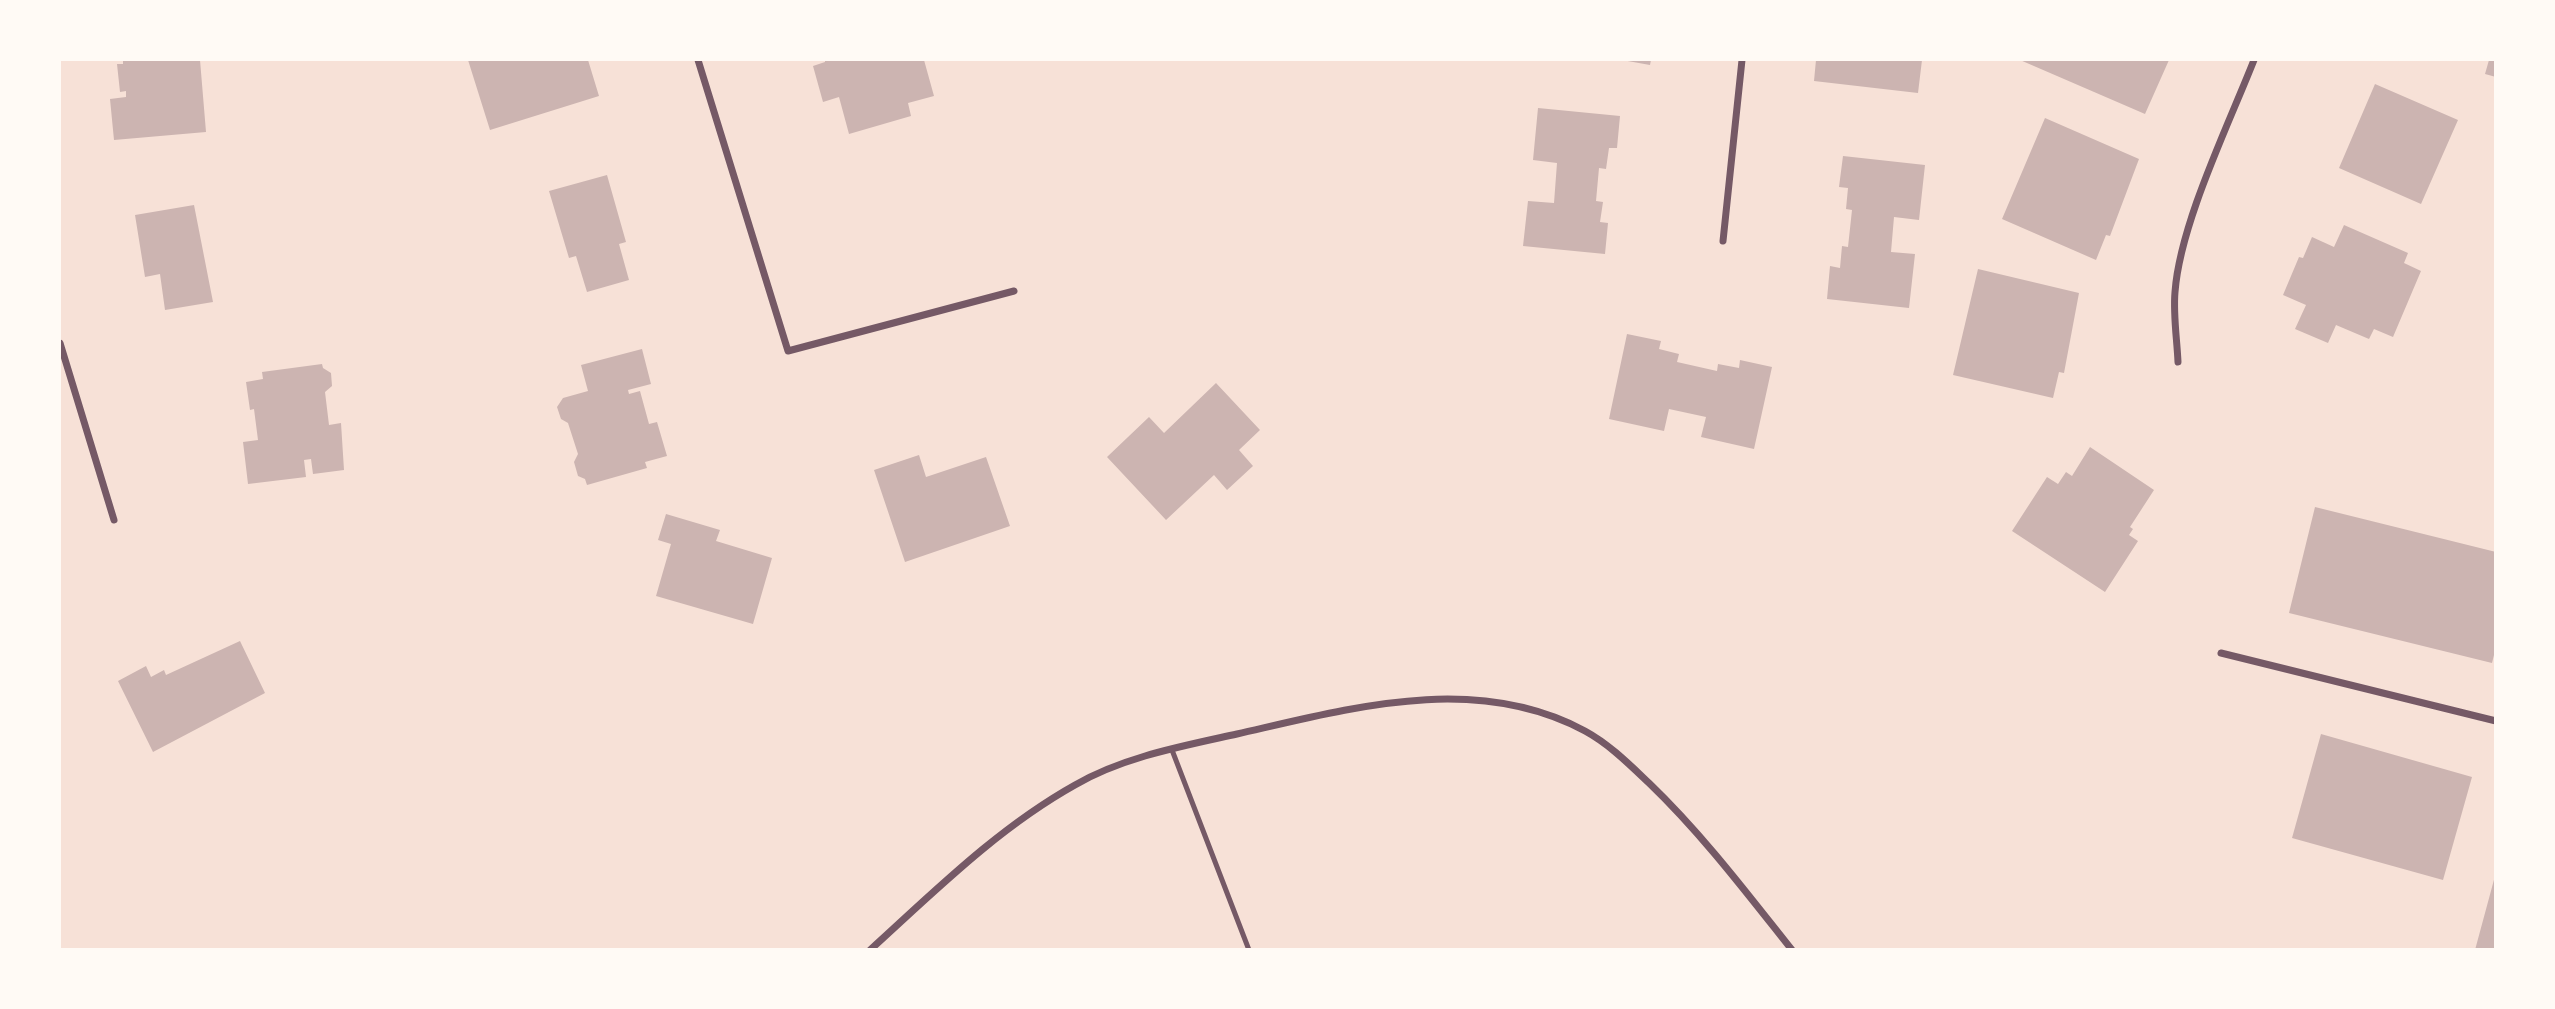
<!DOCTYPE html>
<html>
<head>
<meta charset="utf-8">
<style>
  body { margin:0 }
  #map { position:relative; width:2555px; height:1009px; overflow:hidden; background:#f7e1d7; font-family:"Zilla Slab",serif }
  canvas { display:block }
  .frame { position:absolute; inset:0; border:61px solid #fffaf5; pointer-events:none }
</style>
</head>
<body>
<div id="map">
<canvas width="2555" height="1009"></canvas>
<div class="frame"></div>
</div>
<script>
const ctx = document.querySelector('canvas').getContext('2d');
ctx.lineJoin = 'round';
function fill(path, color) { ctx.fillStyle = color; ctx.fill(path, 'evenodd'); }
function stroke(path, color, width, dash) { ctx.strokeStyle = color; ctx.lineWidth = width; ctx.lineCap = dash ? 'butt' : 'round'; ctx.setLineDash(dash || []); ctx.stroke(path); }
fill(new Path2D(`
  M123,60h77l6,72 -92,8 -4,-41 16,-2v-6l-6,1 -3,-28h6z
  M468,60h120l11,36 -109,34z
  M825,60h99l10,36 -26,7 3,13 -62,18 -10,-37 -16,5 -10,-36 12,-4z
  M1622,60h29l-1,5z
  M1816,60h106l-4,33 -104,-12z
  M2020,60h149l-24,54z
  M2489,60h7v17l-11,-3z
  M2375,84l83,36 -37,84 -82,-36z
  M1538,108l82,8 -3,32h-8l-3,21 -7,-1 -3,33 7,1 -3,20 8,1 -3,31 -82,-8 5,-45 26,2 3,-40 -24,-3z
  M2045,118l94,41 -29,77 -4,-1 -10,25 -94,-41z
  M1843,156l82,9 -6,55 -25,-3 -3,35 24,2 -6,54 -82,-9 3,-33 10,2 2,-22 6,1 4,-37 -6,-1 2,-21 -9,-1z
  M607,175l19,67 -7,2 10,36 -42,12 -11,-36 -7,2 -20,-67z
  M194,205l19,97 -48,8 -5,-36 -15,3 -10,-62z
  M2344,225l64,28 -4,10 17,8 -28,66 -19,-8 -5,10 -33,-14 -8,18 -33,-14 11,-24 -23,-10 16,-38 4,1 9,-21 22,10z
  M1978,269l101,24 -15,80 -5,-1 -6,26 -100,-23z
  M1627,334l34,7 -2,8 20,5 -2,8 40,9 1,-7 21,4 1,-8 32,7 -18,82 -53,-12 5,-20 -37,-8 -5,22 -55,-12z
  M642,349l9,35 -23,6 1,4 11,-3 9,33 8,-2 10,34 -22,6 2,6 -60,17 -2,-6 -7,-3 -4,-14 4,-8 -10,-31 -7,-4 -4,-12 6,-9 25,-7 -7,-26z
  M322,364l1,4 8,5 1,13 -7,6 4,33 12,-2 3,47 -31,4 -2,-15 -7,1 2,17 -58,7 -5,-42 15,-2 -4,-31 -4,1 -4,-28 17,-3 -1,-7z
  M1216,383l44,47 -21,20 14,16 -26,24 -13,-15 -48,45 -59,-63 42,-40 15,16z
  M2090,447l64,43 -24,37 3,2 -4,6 9,6 -33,51 -93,-61 35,-54 11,7 8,-12 6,4z
  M919,455l7,22 60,-20 24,69 -105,36 -31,-92z
  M2315,507l181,45v95l-4,16 -203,-50z
  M666,514l54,16 -4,11 56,17 -19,66 -97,-28 15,-52 -13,-4z
  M240,641l25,52 -112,59 -35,-71 28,-15 5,11 13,-7 2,5z
  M2321,734l151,43 -29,103 -151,-42z
  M2496,876v74h-21l20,-74z`), '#ccb4b1');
stroke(new Path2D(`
  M1172,750l77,200`), '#755966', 5);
stroke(new Path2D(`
  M698,60l90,291 226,-60
  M1723,241l19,-181
  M60,343l54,177
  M2178,362c-1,-23 -5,-47 -3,-70 5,-68 53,-166 79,-232
  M2221,653l275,68
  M870,950c65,-59 128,-122 205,-165 48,-28 108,-39 162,-51 114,-26 238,-62 348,-3 24,13 44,33 64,52 53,51 97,109 143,167`), '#755966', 7);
</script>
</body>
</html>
